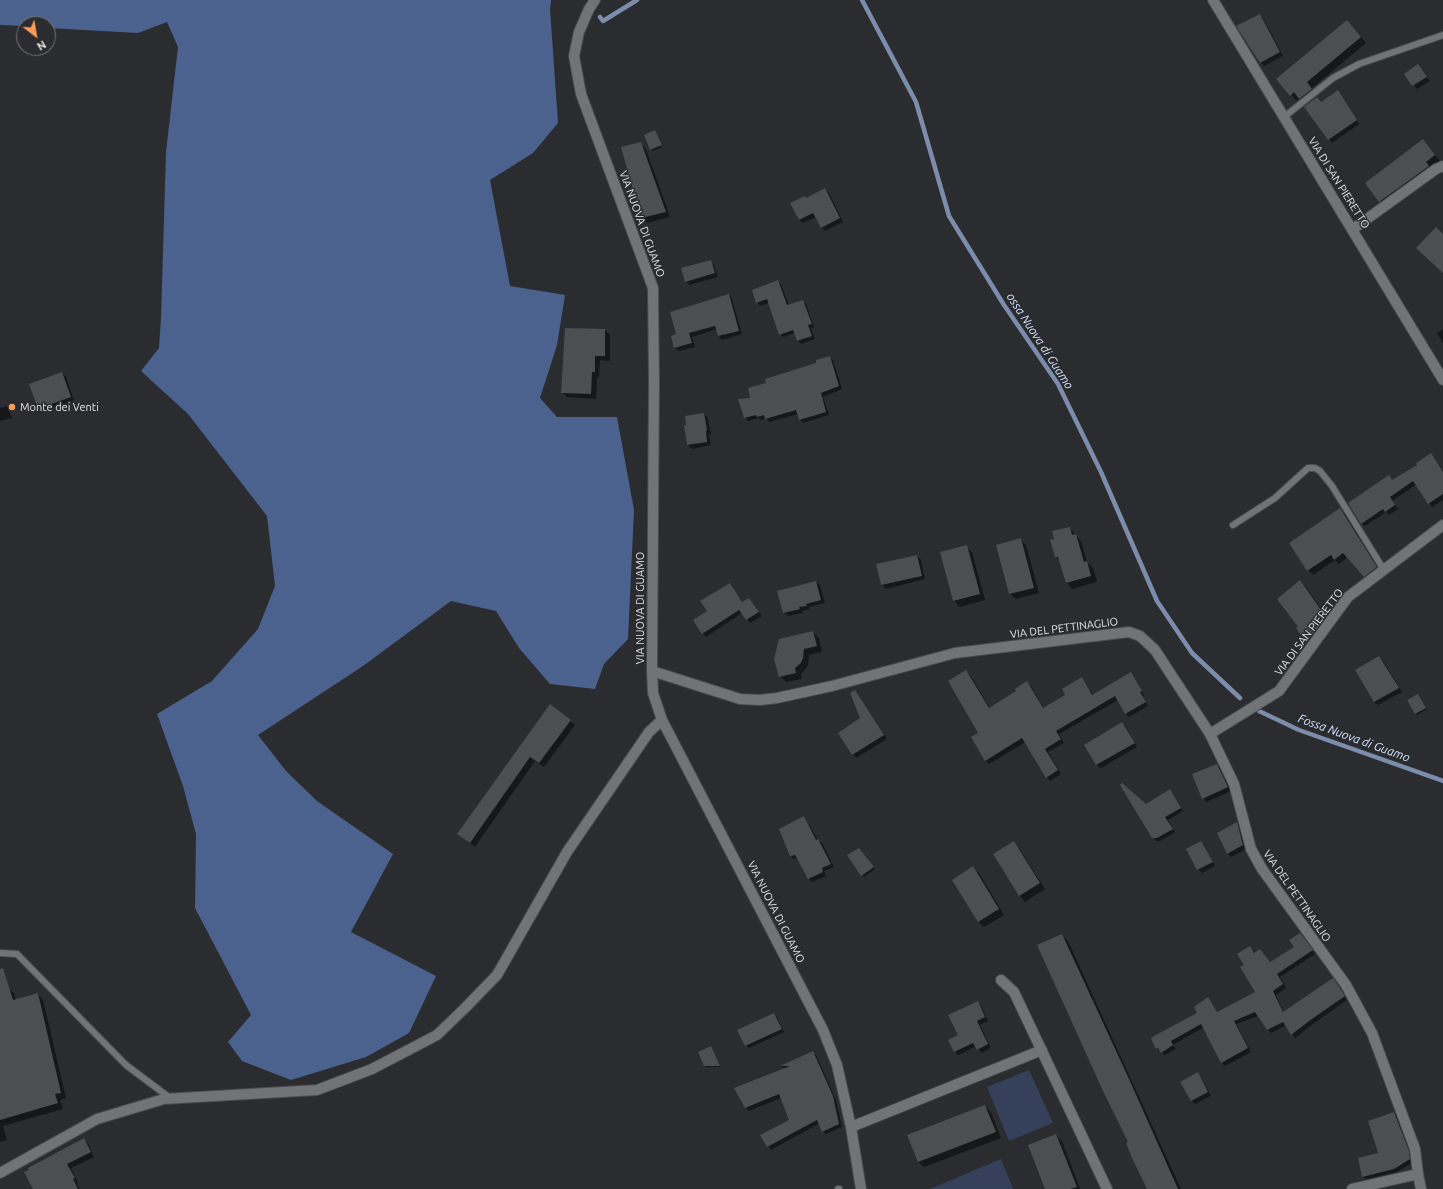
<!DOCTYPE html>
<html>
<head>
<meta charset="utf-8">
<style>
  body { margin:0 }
  #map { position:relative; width:1443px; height:1189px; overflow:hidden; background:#2a2c2f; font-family:Ubuntu,sans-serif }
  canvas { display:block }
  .north { position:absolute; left:16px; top:16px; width:40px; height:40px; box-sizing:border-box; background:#2a2c2f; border:1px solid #737577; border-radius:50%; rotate:149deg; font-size:11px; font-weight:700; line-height:16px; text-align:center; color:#e1e2e4 }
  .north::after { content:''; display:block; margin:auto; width:14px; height:18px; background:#fe9c57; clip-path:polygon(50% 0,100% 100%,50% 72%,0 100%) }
</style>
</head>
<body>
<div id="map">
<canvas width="1443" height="1189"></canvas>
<div class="north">N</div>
</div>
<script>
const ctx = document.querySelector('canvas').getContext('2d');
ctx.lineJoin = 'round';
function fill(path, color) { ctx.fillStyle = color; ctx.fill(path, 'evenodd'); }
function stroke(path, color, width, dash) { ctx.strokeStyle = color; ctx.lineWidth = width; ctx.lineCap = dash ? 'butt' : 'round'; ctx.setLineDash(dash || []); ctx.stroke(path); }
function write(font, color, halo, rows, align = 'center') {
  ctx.font = font + ' Ubuntu,sans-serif'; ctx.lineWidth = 3; ctx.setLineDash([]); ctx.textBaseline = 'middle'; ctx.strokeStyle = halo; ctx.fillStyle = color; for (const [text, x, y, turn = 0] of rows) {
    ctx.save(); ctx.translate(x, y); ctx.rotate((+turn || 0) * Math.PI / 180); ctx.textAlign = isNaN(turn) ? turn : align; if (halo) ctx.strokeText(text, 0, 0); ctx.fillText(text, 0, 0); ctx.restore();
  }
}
fill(new Path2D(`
  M1029,1070l24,53 -44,18 -22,-54z
  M1001,1159l12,30h-83z`), '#35415b');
fill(new Path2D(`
  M0,0h551l-1,9 8,114 -25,30 -43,27 20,106 55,9 -8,50 -17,53 17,19h60l17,93 -6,129 -24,25 -9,25 -45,-5 -31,-36 -23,-37 -45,-10 -88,65 -105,69 28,36 31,30 76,53 -42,78 85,44 -27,57 -43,24 -75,23 -49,-19 -14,-19 23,-27 -56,-107 1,-74 -13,-48 -26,-72 55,-33 46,-52 17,-43 -8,-70 -79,-102 -47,-43 18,-23 2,-30 5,-166 12,-105 -11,-25 -29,11 -90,-5v-4h-24v2l-24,-1z`), '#4c628e');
fill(new Path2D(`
  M1260,15l3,3 20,38 -19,10 -4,-4z
  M1353,27l13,16 -54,45 5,7 -11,9 -6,-6 -3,3 -6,-6z
  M1418,66l12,15 -13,8 -11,-15z
  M1338,92l21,32 -27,19 -26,-36 15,-4z
  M656,133l6,14 -10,4 -1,-2z
  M1423,140l17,21 -54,46 -20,-24z
  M640,144l6,5 24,68 -23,6 -5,-5 -20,-70z
  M825,189l4,4 14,29 -18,9 -4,-4 -5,-10 -13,6 -4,-3 -8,-17 15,-5z
  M710,261l4,4 4,12 -29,8 -3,-4z
  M778,281l3,4 8,20 13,-4 4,3 8,23 -3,1 4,11 -14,5 -3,-3 -3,-8 -12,4 -3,-3 -11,-31 -9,3 -3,-4z
  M729,295l3,4 10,35 -20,6 -3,-4 -2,-7 -25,8 3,10 -16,4 -4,-3 3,-13z
  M1443,329v14l-6,-10z
  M605,330l5,5v26l-10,-1 -1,17h-2l-1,22 -29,-2 -5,-5z
  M829,357l4,3 9,29 -19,8 6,18 -26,8 -3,-4 -2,-5 -29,8 -3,-4 -5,2 -2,-2 -11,3 -3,-4 6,-19 16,-15 50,-19z
  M62,373l4,4 8,23 -32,12 -4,-4z
  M7,406l5,12 -12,3v-13z
  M704,414l4,4 3,16 -2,1 2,10 -19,4 -4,-4 -3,-19z
  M1434,458l9,14v28l-11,7 -15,-23 -25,17 6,8 -9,6 -3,-3 -21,14 -4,-3 32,-42z
  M1340,510l5,4 36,58 -11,8 -22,-23 -9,7 -4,-4 -22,15 -5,-5z
  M1070,528l11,13 6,21 6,6 4,14 -25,7 -5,-6 -6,-21 -5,-5v-18z
  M1021,540l5,5 13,48 -23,6 -6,-5z
  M966,547l6,5 13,48 -25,7 -6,-6 -12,-48z
  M917,556l4,4 4,19 -39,10 -4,-4 -4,-20z
  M1300,581l6,6 25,36 -18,25 -16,-19 2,-1z
  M816,582l4,3 5,18 -16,4 1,2 -8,2 1,2 -15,3 -4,-3z
  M730,584l13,19 6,-4 13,17 -12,7 -8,-10 -36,24 -3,-4 5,-22z
  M813,632l6,6 3,14 -13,3 -1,10 -2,3 -5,6 1,5 -16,3 -6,-6z
  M1379,657l4,4 19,31 -24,13 -4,-3z
  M966,671l4,4 20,33 27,-17 10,-8 4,3 13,23 23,-14 15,-17 11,17 38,-21 3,3 10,18 -1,1 5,10 -19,11 -4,-4 -7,-13 -59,34 5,9 -16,9 13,22 -11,7 -3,-4 -21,-35 -37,22 -3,-3z
  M855,691l32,48 -31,19 -3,-4 8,-35z
  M1418,695l9,14 -10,6 -1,-2z
  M550,705l25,20 -31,42 -9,-6 -60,86 -17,-13z
  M1122,723l4,4 11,20 -36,21 -4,-3 -11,-20z
  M1217,765l3,3 11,23 -24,11 -4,-4z
  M1169,790l14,21 -15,9 7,12 -15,9h-4l-3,-4 -7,-32z
  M804,817l3,4 11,19 4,3 12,24 -10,4 2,5 -14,6 -4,-4 -10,-20 -4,1 -3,-3 -11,-27z
  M1237,823l4,4 5,22 -15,8 -3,-3z
  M1014,842l5,6 26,41 -20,13 -5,-6 -26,-42z
  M1200,843l4,3 11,20 -13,7 -4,-4z
  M860,850l15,19 -11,8 -2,-2z
  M973,868l6,5 25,42 -20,12 -5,-5 -26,-42z
  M1300,934l15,20 -35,23 6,11 -10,7 8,18 49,-33 14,20 -34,24 -18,14 -9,-13 -15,8 -13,-17 -22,8 15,28 -26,14 -3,-3 -18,-36 -31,18 3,4 -11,6 -8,-6 -5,-9 46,-27 10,-14 10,14 38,-21 -11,-27 5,-18 5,6 15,10 26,-15z
  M1062,935l6,6 113,248h-33z
  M8,988l6,5 2,7 22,-6 5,6 23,98 -6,2 3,9 -60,17 4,14 -7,2v-152z
  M977,1002l4,4 7,15 -8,4 11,23 -9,5 -6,-7 -17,9 -4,-3 -6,-12 10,-5z
  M774,1014l3,3 7,15 -35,16 -3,-3z
  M712,1049l8,18h-14l-2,-2z
  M812,1052l4,3 20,45 6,27 -16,7 -3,-3 -3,-8 -49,27 -10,-15 30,-14 -10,-23 -32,13 -3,-3 39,-39 -4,-3z
  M1197,1074l4,3 10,19 -16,8 -3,-3 -10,-19z
  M985,1106l6,6 10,26 -77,29 -6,-5z
  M1394,1113l3,3 14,39 1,8 -15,9 -31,7 -3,-3 17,-23z
  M1056,1136l6,5 18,48h-34z
  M83,1139l5,4 6,14 -23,11 7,15 -1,1 3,5h-46z`), '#0007');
stroke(new Path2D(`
  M862,0l54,102 33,114 55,89 54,79 43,88 56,129 35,52 48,45
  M600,17l3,4 34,-21
  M1259,711l40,19 144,51`), '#7c8cab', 4.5);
fill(new Path2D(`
  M1260,14l20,38 -20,11 -24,-37z
  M1347,20l14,17 -54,45 5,7 -13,10 -5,-7 -4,4 -14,-17z
  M1418,64l9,13 -15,9 -8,-12z
  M1338,90l19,30 -29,20 -24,-33 13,-10 4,5z
  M655,130l7,15 -12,5 -6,-15z
  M1423,139l12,16 -9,7 3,4 -50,36 -14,-19z
  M641,142l25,70 -25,6 -20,-71z
  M825,188l15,30 -19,10 -8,-15 -14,7 -9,-17 15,-7 1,2z
  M1436,227l7,7v39l-27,-25z
  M711,260l4,13 -30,9 -4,-14z
  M778,280l9,25 16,-5 9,24 -4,1 4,11 -15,5 -4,-11 -14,5 -12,-36 -11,4 -4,-13z
  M729,294l10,37 -21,5 -3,-10 -26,7 3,10 -18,5 -3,-12 5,-2 -6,-22z
  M565,328l40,1v27h-10v16h-3l-1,22 -30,-1z
  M830,356l9,30 -18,7 5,19 -27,8 -3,-10 -31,9 -1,-4 -7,2 -1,-2 -12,3 -6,-19 12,-1 -2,-10 18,-5 -1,-4 51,-16v-3z
  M62,372l9,25 -33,12 -9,-25z
  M704,413l3,17 -1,1 1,11 -20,3 -3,-20h2l-1,-9z
  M1431,453l12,19v22l-15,10 -15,-23 -23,16 5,8 -10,7 -2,-3 -22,15 -13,-21 41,-28 3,5 25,-15 -1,-2z
  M1340,508l37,59 -13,10 -21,-24 -9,7 -3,-5 -24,16 -18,-28z
  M1070,527l2,8 4,-1 8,28 3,-1 4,15 -25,7 -8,-26h-3l-5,-17 4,-1 -2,-8z
  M1021,538l13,50 -25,6 -13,-49z
  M967,545l13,49 -27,7 -13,-49z
  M917,555l5,21 -41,9 -5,-21z
  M1300,580l26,37 -20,26 -10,-15 2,-1 -21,-28z
  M816,581l5,19 -15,4 1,2 -8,1 1,2 -17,4 -6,-22z
  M730,583l12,19 7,-4 10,14 -13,8 -7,-10 -37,24 -9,-14 14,-9 -7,-10z
  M813,631l4,15 -13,3 -1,9 -2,5 -6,5 1,5 -17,4 -5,-18 5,-20z
  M1379,656l20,32 -25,14 -19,-32z
  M966,670l23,38 27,-17 -1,-2 12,-8 16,27 22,-13 -3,-6 20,-12 10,18 39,-23 11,19 -2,1 6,10 -21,12 -10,-18 -59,35 5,8 -16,10 13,21 -12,8 -24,-40 -37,23 -14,-24 7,-4 -30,-52z
  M855,690l29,45 -32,20 -14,-22 22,-15 -10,-25z
  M1418,694l8,14 -11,6 -8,-14z
  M550,704l21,16 -32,43 -9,-6 -60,86 -13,-9z
  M1122,722l13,21 -39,22 -12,-20z
  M1217,764l11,23 -26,12 -10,-25z
  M1122,783l24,21 24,-15 11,19 -16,9 8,12 -16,9h-5l-32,-53z
  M804,816l12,24 2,-1 13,25 -9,4 1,4 -15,7 -13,-24 -5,1 -11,-27z
  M1237,822l6,23 -16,9 -10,-21z
  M1014,841l26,42 -21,13 -26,-42z
  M1201,841l12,21 -16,8 -11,-21z
  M859,848l15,19 -13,9 -14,-21z
  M973,866l26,43 -21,13 -26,-42z
  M1300,933l13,17 -36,24 6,10 -10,7 10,21 50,-34 12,18 -36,25 -18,14 -8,-13 -16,8 -12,-18 -21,9 14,27 -27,15 -20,-39 -30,17 2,4 -12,8 -3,-5 -2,1 -5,-10 2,-1 -1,-1 45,-24 -3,-6 14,-10 9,15 38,-20 -15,-25 4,-2 -7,-11 13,-8 4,7 6,-4 10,13 24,-15 -5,-7z
  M1062,934l67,145 49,110h-31l-15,-31 -6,-15 2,-1 -25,-51 -66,-146z
  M3,968l10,32 25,-7 23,100 -6,1 3,9 -58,17v-151z
  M978,1001l7,16 -8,4 11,23 -11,6 -4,-7 -19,9 -6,-12 10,-5 -10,-20z
  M774,1013l8,16 -37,17 -8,-16z
  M711,1046l9,20h-16l-6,-14z
  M813,1051l20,45 6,28 -17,8 -5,-12 -50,27 -7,-12 29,-15 -10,-26 -34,14 -11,-20 56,-22h-10z
  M1198,1072l10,20 -17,9 -11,-19z
  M985,1105l11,27 -78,30 -11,-27z
  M1394,1112l15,39 1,8 -16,10 -32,8 -4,-19 20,-5 -10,-32z
  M1056,1134l21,53 -7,2h-25l-17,-44z
  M84,1138l7,14 -24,12 8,14 -2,1 5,10h-45l-9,-17 5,-2 -1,-2z`), '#4c4e52');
const service = new Path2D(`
  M1284,117l49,-39 26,-14 84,-29
  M1233,525l42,-27 33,-30h7l5,3 12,15 52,84
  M0,953l17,1 109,111 44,33
  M838,1189h1`);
const minor = new Path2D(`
  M595,0l-6,9 -10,23 -5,24 7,38 72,194 1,94 -2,289 1,22 9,27 161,310 14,35 14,62 10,62
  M1213,0l230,380
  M1353,229l83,-60 7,-3
  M652,671l88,28 20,1 17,-2 55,-12 123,-33 174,-21 11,4 15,14 55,84 24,50 17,65 11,20 84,116 26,48 43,116 3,25
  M1210,734l69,-43 69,-94 95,-72
  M1001,980l13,12 93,197
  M851,1127l191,-77
  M0,1173l97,-54 67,-20 153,-9 55,-21 65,-34 28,-27 32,-33 70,-123 82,-120 13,-12
  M1352,1189l66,-15 3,15`);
stroke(service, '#494a4c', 8);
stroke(minor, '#494a4c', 12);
stroke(service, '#717377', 6);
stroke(minor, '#717377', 10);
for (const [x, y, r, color] of [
  [12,407,4,"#fe9c57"]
]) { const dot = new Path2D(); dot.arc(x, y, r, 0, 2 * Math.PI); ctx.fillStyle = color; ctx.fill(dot); stroke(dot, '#2a2c2f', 1.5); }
write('11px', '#e1e2e4', '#2a2c2f', [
  ["VIA DI SAN PIERETTO",1339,183,58],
  ["VIA NUOVA DI GUAMO",642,224,70],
  ["VIA NUOVA DI GUAMO",640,608,-90],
  ["VIA DEL PETTINAGLIO",1064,628,-7],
  ["VIA DI SAN PIERETTO",1309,632,-53],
  ["VIA DEL PETTINAGLIO",1297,896,55],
  ["VIA NUOVA DI GUAMO",776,912,63]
]);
write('11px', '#e1e2e4', '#2a2c2f', [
  ["Monte dei Venti",20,407]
], 'left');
write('italic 12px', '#d2e1fd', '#2a2c2f', [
  ["ossa Nuova di Guamo",1040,341,57],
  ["Fossa Nuova di Guamo",1354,738,20]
]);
</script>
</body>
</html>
